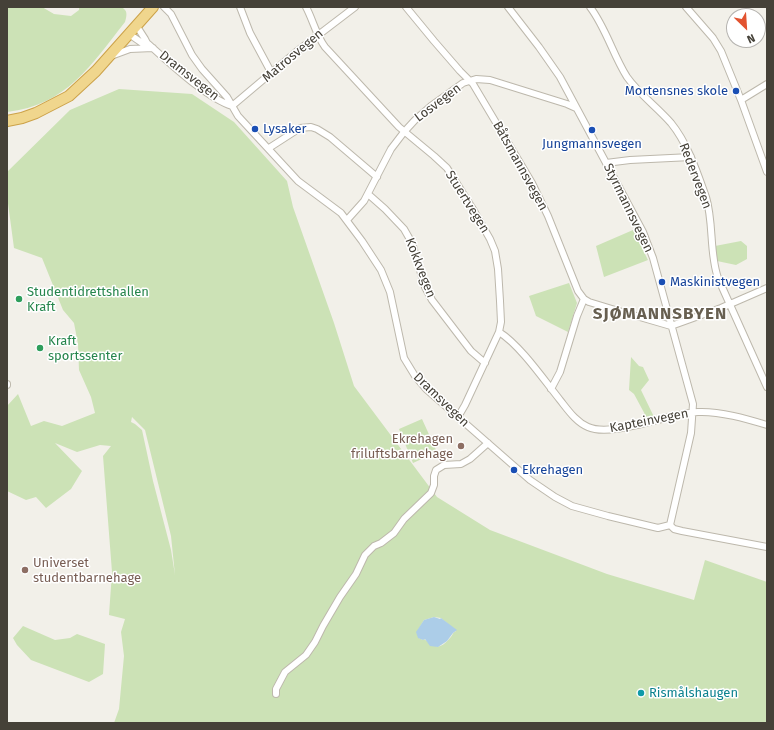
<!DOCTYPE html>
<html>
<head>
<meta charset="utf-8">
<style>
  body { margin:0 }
  #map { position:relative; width:774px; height:730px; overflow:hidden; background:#f2f0e9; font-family:"Fira Sans",sans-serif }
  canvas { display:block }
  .frame { position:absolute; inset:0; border:8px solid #454138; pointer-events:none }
  .north { position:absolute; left:726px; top:8px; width:40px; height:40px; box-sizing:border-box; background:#fff; border:1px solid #b5b3af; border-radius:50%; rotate:155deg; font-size:11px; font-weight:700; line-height:16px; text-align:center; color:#454138 }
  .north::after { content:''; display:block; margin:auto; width:14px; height:18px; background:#e25330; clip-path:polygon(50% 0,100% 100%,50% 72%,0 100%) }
</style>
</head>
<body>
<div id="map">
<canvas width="774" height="730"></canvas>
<div class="frame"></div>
<div class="north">N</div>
</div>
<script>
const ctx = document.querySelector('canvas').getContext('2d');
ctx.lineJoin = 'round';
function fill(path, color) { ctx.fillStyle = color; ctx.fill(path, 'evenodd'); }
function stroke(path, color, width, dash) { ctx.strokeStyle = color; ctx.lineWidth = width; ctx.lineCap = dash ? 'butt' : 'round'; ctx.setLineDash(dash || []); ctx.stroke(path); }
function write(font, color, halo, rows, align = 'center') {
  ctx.font = font + ' "Fira Sans",sans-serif'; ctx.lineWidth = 3; ctx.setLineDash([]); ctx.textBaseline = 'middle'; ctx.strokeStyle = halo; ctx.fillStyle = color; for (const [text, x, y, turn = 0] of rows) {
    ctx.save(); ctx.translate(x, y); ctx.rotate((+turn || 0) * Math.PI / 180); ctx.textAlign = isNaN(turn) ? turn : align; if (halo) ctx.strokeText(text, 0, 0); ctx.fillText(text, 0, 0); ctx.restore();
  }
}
fill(new Path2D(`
  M7,7h35l12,7 17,2 8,-6v-3h42c7,3 6,8 4,15 -34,43 -58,83 -118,90z
  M119,89l73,5 42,28 53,59 6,26 41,116 20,63 83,111 53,33 117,44 87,26 11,-40 62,22v141h-653l5,-14 5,-53 -3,-24 4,-13 -16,-4 3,-43 -9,-116 8,-10 -11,-1 -23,7 -22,-9 27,28 -11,18 -25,19 -10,-11 -10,3 -19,-9v-85l11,-12 13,32 13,-5 18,5 33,-13 -4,-16 -12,-27 -1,-26 -4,-21 -11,-13 -21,-52 -28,-10 -7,-52v-24l63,-62zM132,417l13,13 26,106 4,39 -4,-25 -18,-69 -11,-51 -7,-6 -4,-2zM434,617l7,1 15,13c-4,2 -3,4 -6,7 -11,13 -15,9 -26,1l-1,1 -4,-2 -1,-8 6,-10z
  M633,230l15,30 -44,17 -8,-31z
  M741,241l6,5v13l-11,6 -19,-4 -2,-15z
  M569,283l8,20 -9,29 -32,-16 -7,-20z
  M631,357l8,9 4,1 6,13 -8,10 14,29 -7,1 -14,-26 -5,-4z
  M422,419l15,33 -24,11 -14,-34z
  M23,626l32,14 15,-2 7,-4 28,10 -2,30 -14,8 -58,-22 -14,-15 -4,-7z`), '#cce2b6');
fill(new Path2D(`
  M434,617l6,2 1,-1 16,12 -4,3 -6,8 -9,6 -8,-1 -5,-7 -2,1 -5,-2 -2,-6 8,-12z`), '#accde8');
const minor = new Path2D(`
  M164,7l7,7 21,41 10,14 25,28 11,19 60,65 43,32 21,28 19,29 9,22 14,66 11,18 11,13 104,91 25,17 17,9 36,10 50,12 12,-3
  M240,7l10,26 22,41
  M306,7c7,13 10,28 19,40l74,80 35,29 13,12 27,43 16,28 5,12 3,18 2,32 1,21 -2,10 -34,73 -7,12
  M406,7l28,34 26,30 13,13 59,99 16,33 30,75 6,8 -7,17 -17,56 -9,17
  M508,7l31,40 21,30 83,155 10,26 40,146 -2,29 -21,92
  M590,7c16,21 23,48 37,70 12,17 30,30 44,46 17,21 26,49 35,74 8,27 3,55 12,81l49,109
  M686,7l27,31 8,13 20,49 26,72
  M136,25l9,14 2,4c22,19 59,55 85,63
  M129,34l13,9h5
  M111,56l19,-7 23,-1
  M741,100l26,-16
  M232,106l64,-54 59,-45
  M269,148l31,-20 11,-1 6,2 13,8 47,40
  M606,163l24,-3 61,-3
  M368,194l17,15 19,20 8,14 13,44 7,13 39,51 14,12
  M347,220l17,-19 27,-52 13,-17 11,-12 16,-14 32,-23 13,-4 14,1 77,24 9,4
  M584,299l5,3 23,7 59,17 50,-18 46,-20
  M499,332c21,13 45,48 61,68 8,10 16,22 28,27 24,11 82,-14 110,-15 22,-1 49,7 69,13
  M7,385v-1
  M670,525l4,4 8,2 85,16
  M276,694v-5l9,-17 21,-17 9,-13 8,-16 17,-29 16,-23 9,-19 9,-9 7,-3 13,-10 10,-14 27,-26 3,-8v-9l2,-6 8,-5 17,-1 9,-5 18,-16`);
const trunk = new Path2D(`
  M7,121l15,-3 14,-5 33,-17 27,-25 57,-64`);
stroke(minor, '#bdb8ac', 8);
stroke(trunk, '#cca249', 12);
stroke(minor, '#fff', 6);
stroke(trunk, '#f0d68d', 10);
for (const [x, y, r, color] of [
  [736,91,4,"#1a4fb4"],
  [255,129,4,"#1a4fb4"],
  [592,130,4,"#1a4fb4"],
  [662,282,4,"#1a4fb4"],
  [19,299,4,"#2e9e5b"],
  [40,348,4,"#2e9e5b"],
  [461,446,4,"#8d6e63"],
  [514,470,4,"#1a4fb4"],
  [25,570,4,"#8d6e63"],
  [641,693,4,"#0f9aa8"]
]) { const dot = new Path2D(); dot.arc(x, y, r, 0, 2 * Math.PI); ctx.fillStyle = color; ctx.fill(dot); stroke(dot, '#fff', 1.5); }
write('13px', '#454138', '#fff', [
  ["Matrosvegen",293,56,-40],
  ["Dramsvegen",189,76,38],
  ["Losvegen",438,103,-37],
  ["Båtsmannsvegen",520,166,61],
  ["Redervegen",695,176,69],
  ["Stuertvegen",467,202,58],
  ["Styrmannsvegen",628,208,64],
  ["Kokkvegen",420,268,69],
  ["Dramsvegen",441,400,44],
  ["Kapteinvegen",649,421,-11]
]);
write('13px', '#164399', '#fff', [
  ["Mortensnes skole",728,91,"right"],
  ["Lysaker",263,129],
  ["Jungmannsvegen",592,144,"center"],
  ["Maskinistvegen",670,282],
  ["Ekrehagen",522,470]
], 'left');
write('13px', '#27864d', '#fff', [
  ["Studentidrettshallen",27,292],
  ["Kraft",27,307],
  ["Kraft",48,341],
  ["sportssenter",48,356]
], 'left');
write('13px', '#785e54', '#fff', [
  ["Ekrehagen",453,439],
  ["friluftsbarnehage",453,454],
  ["Universet",33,563,"left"],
  ["studentbarnehage",33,578,"left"]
], 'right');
write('13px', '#0d838f', '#fff', [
  ["Rismålshaugen",649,693]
], 'left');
ctx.letterSpacing = '1px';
write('bold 17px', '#675f50', '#fff', [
  ["SJØMANNSBYEN",660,314]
]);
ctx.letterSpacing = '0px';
</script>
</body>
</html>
